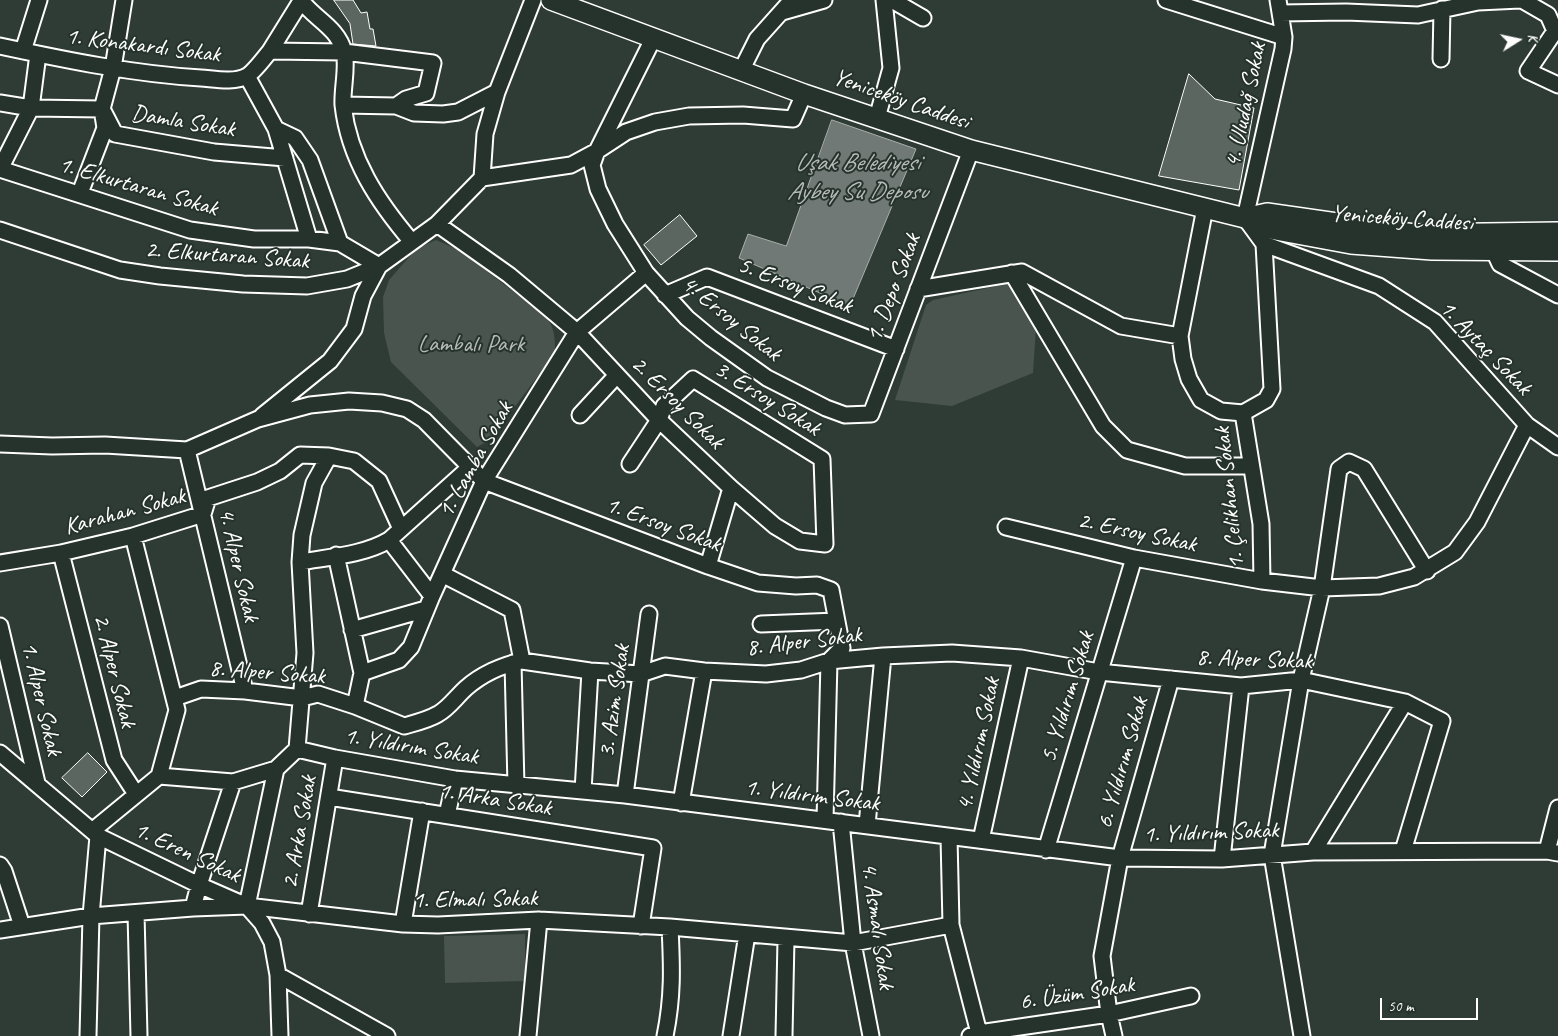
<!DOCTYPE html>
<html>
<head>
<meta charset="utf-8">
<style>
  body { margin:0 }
  #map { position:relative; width:1558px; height:1036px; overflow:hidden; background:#2f3b35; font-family:Caveat,sans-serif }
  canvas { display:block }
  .north { position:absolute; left:1493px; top:15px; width:50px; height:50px; -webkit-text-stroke:4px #26332d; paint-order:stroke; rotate:80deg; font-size:14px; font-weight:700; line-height:20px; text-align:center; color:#fff }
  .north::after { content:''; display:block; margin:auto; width:18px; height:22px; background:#fff; clip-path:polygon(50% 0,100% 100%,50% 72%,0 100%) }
  .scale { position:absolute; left:1380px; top:998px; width:98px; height:22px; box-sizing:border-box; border:2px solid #fff; border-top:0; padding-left:6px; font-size:15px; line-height:18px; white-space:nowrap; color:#fff; -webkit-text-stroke:4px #26332d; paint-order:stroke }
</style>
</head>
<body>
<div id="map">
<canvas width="1558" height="1036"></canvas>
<div class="north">K</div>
<div class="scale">50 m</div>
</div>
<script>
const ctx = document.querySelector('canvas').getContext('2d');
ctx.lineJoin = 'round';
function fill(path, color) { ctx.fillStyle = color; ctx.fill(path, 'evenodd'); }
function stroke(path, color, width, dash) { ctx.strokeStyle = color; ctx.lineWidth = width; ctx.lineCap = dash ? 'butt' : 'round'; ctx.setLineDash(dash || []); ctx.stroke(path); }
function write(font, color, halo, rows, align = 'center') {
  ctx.font = font + ' Caveat,sans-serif'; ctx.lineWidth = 4; ctx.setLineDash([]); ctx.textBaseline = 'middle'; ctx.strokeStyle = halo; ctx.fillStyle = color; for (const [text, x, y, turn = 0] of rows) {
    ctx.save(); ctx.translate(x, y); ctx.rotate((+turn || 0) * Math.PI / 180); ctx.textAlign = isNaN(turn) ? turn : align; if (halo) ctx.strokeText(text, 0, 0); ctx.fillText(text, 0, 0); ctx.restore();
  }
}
fill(new Path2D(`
  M436,240l23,10 85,65c11,11 11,23 11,38l-65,87 -13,7 -86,-85 -7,-29 -1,-36 6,-17 27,-31z
  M1015,282l21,46 -3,45 -81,33 -57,-6 31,-95 7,-5z
  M525,934v47l-80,2 -1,-47z`), '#4a544f');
const water = new Path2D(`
  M832,120l84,29 -66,157 -111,-48 9,-24 38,12z`);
fill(water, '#707975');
stroke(water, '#a9afac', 1);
const building = new Path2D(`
  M334,0h19l8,13 6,-1 3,17h3l3,17 -23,-2 -3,-20z
  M1189,74l26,25 39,9 -15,82 -80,-14z
  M680,215l17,21 -36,29 -17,-20z
  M88,753l19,19 -25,25 -20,-19z`);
fill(building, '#5b6661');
stroke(building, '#fff', 1);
const minor = new Path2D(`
  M301,0c12,18 37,27 43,52 4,14 -2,37 -1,53 6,54 35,97 69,137
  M892,0l31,18
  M1166,0l118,37
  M1522,0l26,15 7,16 -27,40 30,14
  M782,12l42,-12
  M1280,13l66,-1 72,3 60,-13 42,-2
  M653,39l-56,112 -5,14 6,24 17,35 31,49 41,45 24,20 56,40 59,30 19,7 26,-1 100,-264
  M0,46c66,14 133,28 201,32 14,1 33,5 46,-2 7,-4 18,-19 23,-25l31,-50
  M23,51l16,-51
  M270,51l74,1 89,11 -7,30 -20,6 -10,7
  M38,54l-7,54 -31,61 190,61 64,9h55l31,4 39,23 -16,30 -9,33 -24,32 -68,55
  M1441,59l1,-50
  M741,71l16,-32 35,-39
  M247,76l29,53 33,110
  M0,103l31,5 71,1 13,25 99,18 71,6
  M343,105l53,1 18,7 29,1 15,-2 39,-20
  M877,118l14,-50 -7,-68
  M276,129l19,9 15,22 30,83
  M482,178l89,-13 26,-14 29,-19 29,-10 34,-6 54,-1 50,4 11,-25
  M482,178l3,-44 12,-42 36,-92
  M80,193l25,-65 -3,-19 11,-41 11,-68
  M1205,208l-25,128 3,23 6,20 12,21 20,11 22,2 18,111 1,57
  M437,224l72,51 68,57 82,88 72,68 44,38 25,15 25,3 -3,-85 -129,-80 -29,27 -5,14 -29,44
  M0,230l120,40 40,6 83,8 64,2 40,-7 32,-13 58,-42 45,-46
  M1264,244l115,42 56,36 92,103 31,22
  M1494,251l6,13 58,31
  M1012,273l91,153 24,24 58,16h66
  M918,289l104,-17 99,54 59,10
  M665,295l42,-18 189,72
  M1243,413l23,-13 6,-11 -8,-145 -19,-26 38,-169 1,-12 -6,-37
  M580,415l37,-40
  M0,444l52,2 53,-1 82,5 71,-31 52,-14 39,-4 33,2 25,6 17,11 60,61 224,85 50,17 38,3 21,-1 14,5 11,58 -13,13 -4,159
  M187,450l58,241
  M329,456l25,5 25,20 22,48
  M1006,527l128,31 128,23 60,7 57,-2 35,-9 41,-25 22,-30 50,-97
  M133,536l44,174 -18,66
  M389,540l43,56
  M61,553l53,207 22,34
  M336,555l26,118 -7,33
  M300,562c29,-5 64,-7 89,-22l80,-72
  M0,563l61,-10 72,-17 70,-22 5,-16 49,-16 23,-11 20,-16 29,1 -15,27 -12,52 -2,27 5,91 -8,96
  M708,566l23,-78
  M442,574l70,36 10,51
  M761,624l76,-3
  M0,626l37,157
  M352,630l74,-21
  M513,663l3,123
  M362,673l37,-13 12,-13 21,-51 52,-115 93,-149 69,-59
  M175,698l26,-9 44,2 57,7 16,-4 37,12 49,20c11,-3 24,-6 34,-12 11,-6 18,-17 28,-26 15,-13 36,-23 56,-27l68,10 51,3 24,-8 39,5 62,3 35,-4 28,-9 54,-5 69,-3 69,5 78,14 142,14 60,-6 104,22 37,19 -39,130
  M0,753l98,83 101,49 48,21 15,17 10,19 6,33 2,61
  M583,791l7,-120
  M625,795l24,-181
  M329,797l324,51 -12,78
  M681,803l23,-132
  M447,815l8,-36
  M841,822l12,121 18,93
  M867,825l16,-169
  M92,831l67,-55 74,6 43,-13 21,-20 38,9 120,21 170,16 495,63 102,1 91,-7 234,-1 11,2
  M949,837l2,88 28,108
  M981,840l40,-182
  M1046,850l88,-292
  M1547,851l11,-43
  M1313,852l92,-150
  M1222,859l19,-173
  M0,865l4,6 18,55
  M247,906l29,-137
  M193,908l6,-23 34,-103
  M136,913l3,123
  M309,914l26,-156
  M403,924l19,-113
  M0,930l91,-14 102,-8 54,-2 156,18 35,1 101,-5 131,7 183,16 98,-18
  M278,975l109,61
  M88,1036l3,-120 7,-80
  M528,1036l11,-116
  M665,1036c8,-39 7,-69 5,-109
  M731,1036l16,-102
  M784,1036l2,-97
  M970,1036l9,-3 130,-19 82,-18
  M1114,1036l-5,-22 -7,-58 18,-98 51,-179
  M1302,1036l-30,-181 29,-175 21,-92 17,-119 10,-7 15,7 63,102`);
const tertiary = new Path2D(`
  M551,0l253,94 167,56 274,68 25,11 81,15 81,6 126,1
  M1245,218l22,-5 147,21 144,-2`);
stroke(minor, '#fff', 19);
stroke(tertiary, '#fff', 22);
stroke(minor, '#26332d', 15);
stroke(tertiary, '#26332d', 19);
write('24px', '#fff', '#26332d', [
  ["1. Konakardı Sokak",143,46,7],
  ["Yeniceköy Caddesi",901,100,19],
  ["4. Uludağ Sokak",1246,105,-78],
  ["Damla Sokak",183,122,9],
  ["1. Elkurtaran Sokak",138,187,16],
  ["Yeniceköy Caddesi",1402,219,4],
  ["2. Elkurtaran Sokak",227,256,4],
  ["5. Ersoy Sokak",795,286,21],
  ["1. Depo Sokak",894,288,-69],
  ["4. Ersoy Sokak",731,319,39],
  ["1. Aytaç Sokak",1485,348,46],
  ["3. Ersoy Sokak",767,399,32],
  ["2. Ersoy Sokak",677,403,45],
  ["1. Lamba Sokak",476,460,-61],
  ["1. Çelikhan Sokak",1230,498,-96],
  ["Karahan Sokak",125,512,-15],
  ["1. Ersoy Sokak",663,525,20],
  ["2. Ersoy Sokak",1137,533,12],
  ["4. Alper Sokak",238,565,77],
  ["8. Alper Sokak",804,642,-7],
  ["8. Alper Sokak",1254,660,2],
  ["2. Alper Sokak",114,671,76],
  ["8. Alper Sokak",267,673,4],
  ["5. Yıldırım Sokak",1068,697,-73],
  ["1. Alper Sokak",41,699,77],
  ["3. Azim Sokak",615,701,-82],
  ["4. Yıldırım Sokak",979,744,-78],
  ["1. Yıldırım Sokak",411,747,9],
  ["6. Yıldırım Sokak",1123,763,-74],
  ["1. Yıldırım Sokak",812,796,7],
  ["1. Arka Sokak",495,800,9],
  ["2. Arka Sokak",300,832,-80],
  ["1. Yıldırım Sokak",1211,833,-2],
  ["1. Eren Sokak",187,853,25],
  ["1. Elmalı Sokak",475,900,-1],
  ["4. Asmalı Sokak",877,926,82],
  ["6. Üzüm Sokak",1077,994,-9]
]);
write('24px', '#b7bbb9', '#26332d', [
  ["Lambalı Park",471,345]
]);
write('italic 25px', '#b8bcba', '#26332d', [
  ["Uşak Belediyesi",857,163],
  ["Aybey Su Deposu",857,192]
]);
</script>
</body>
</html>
